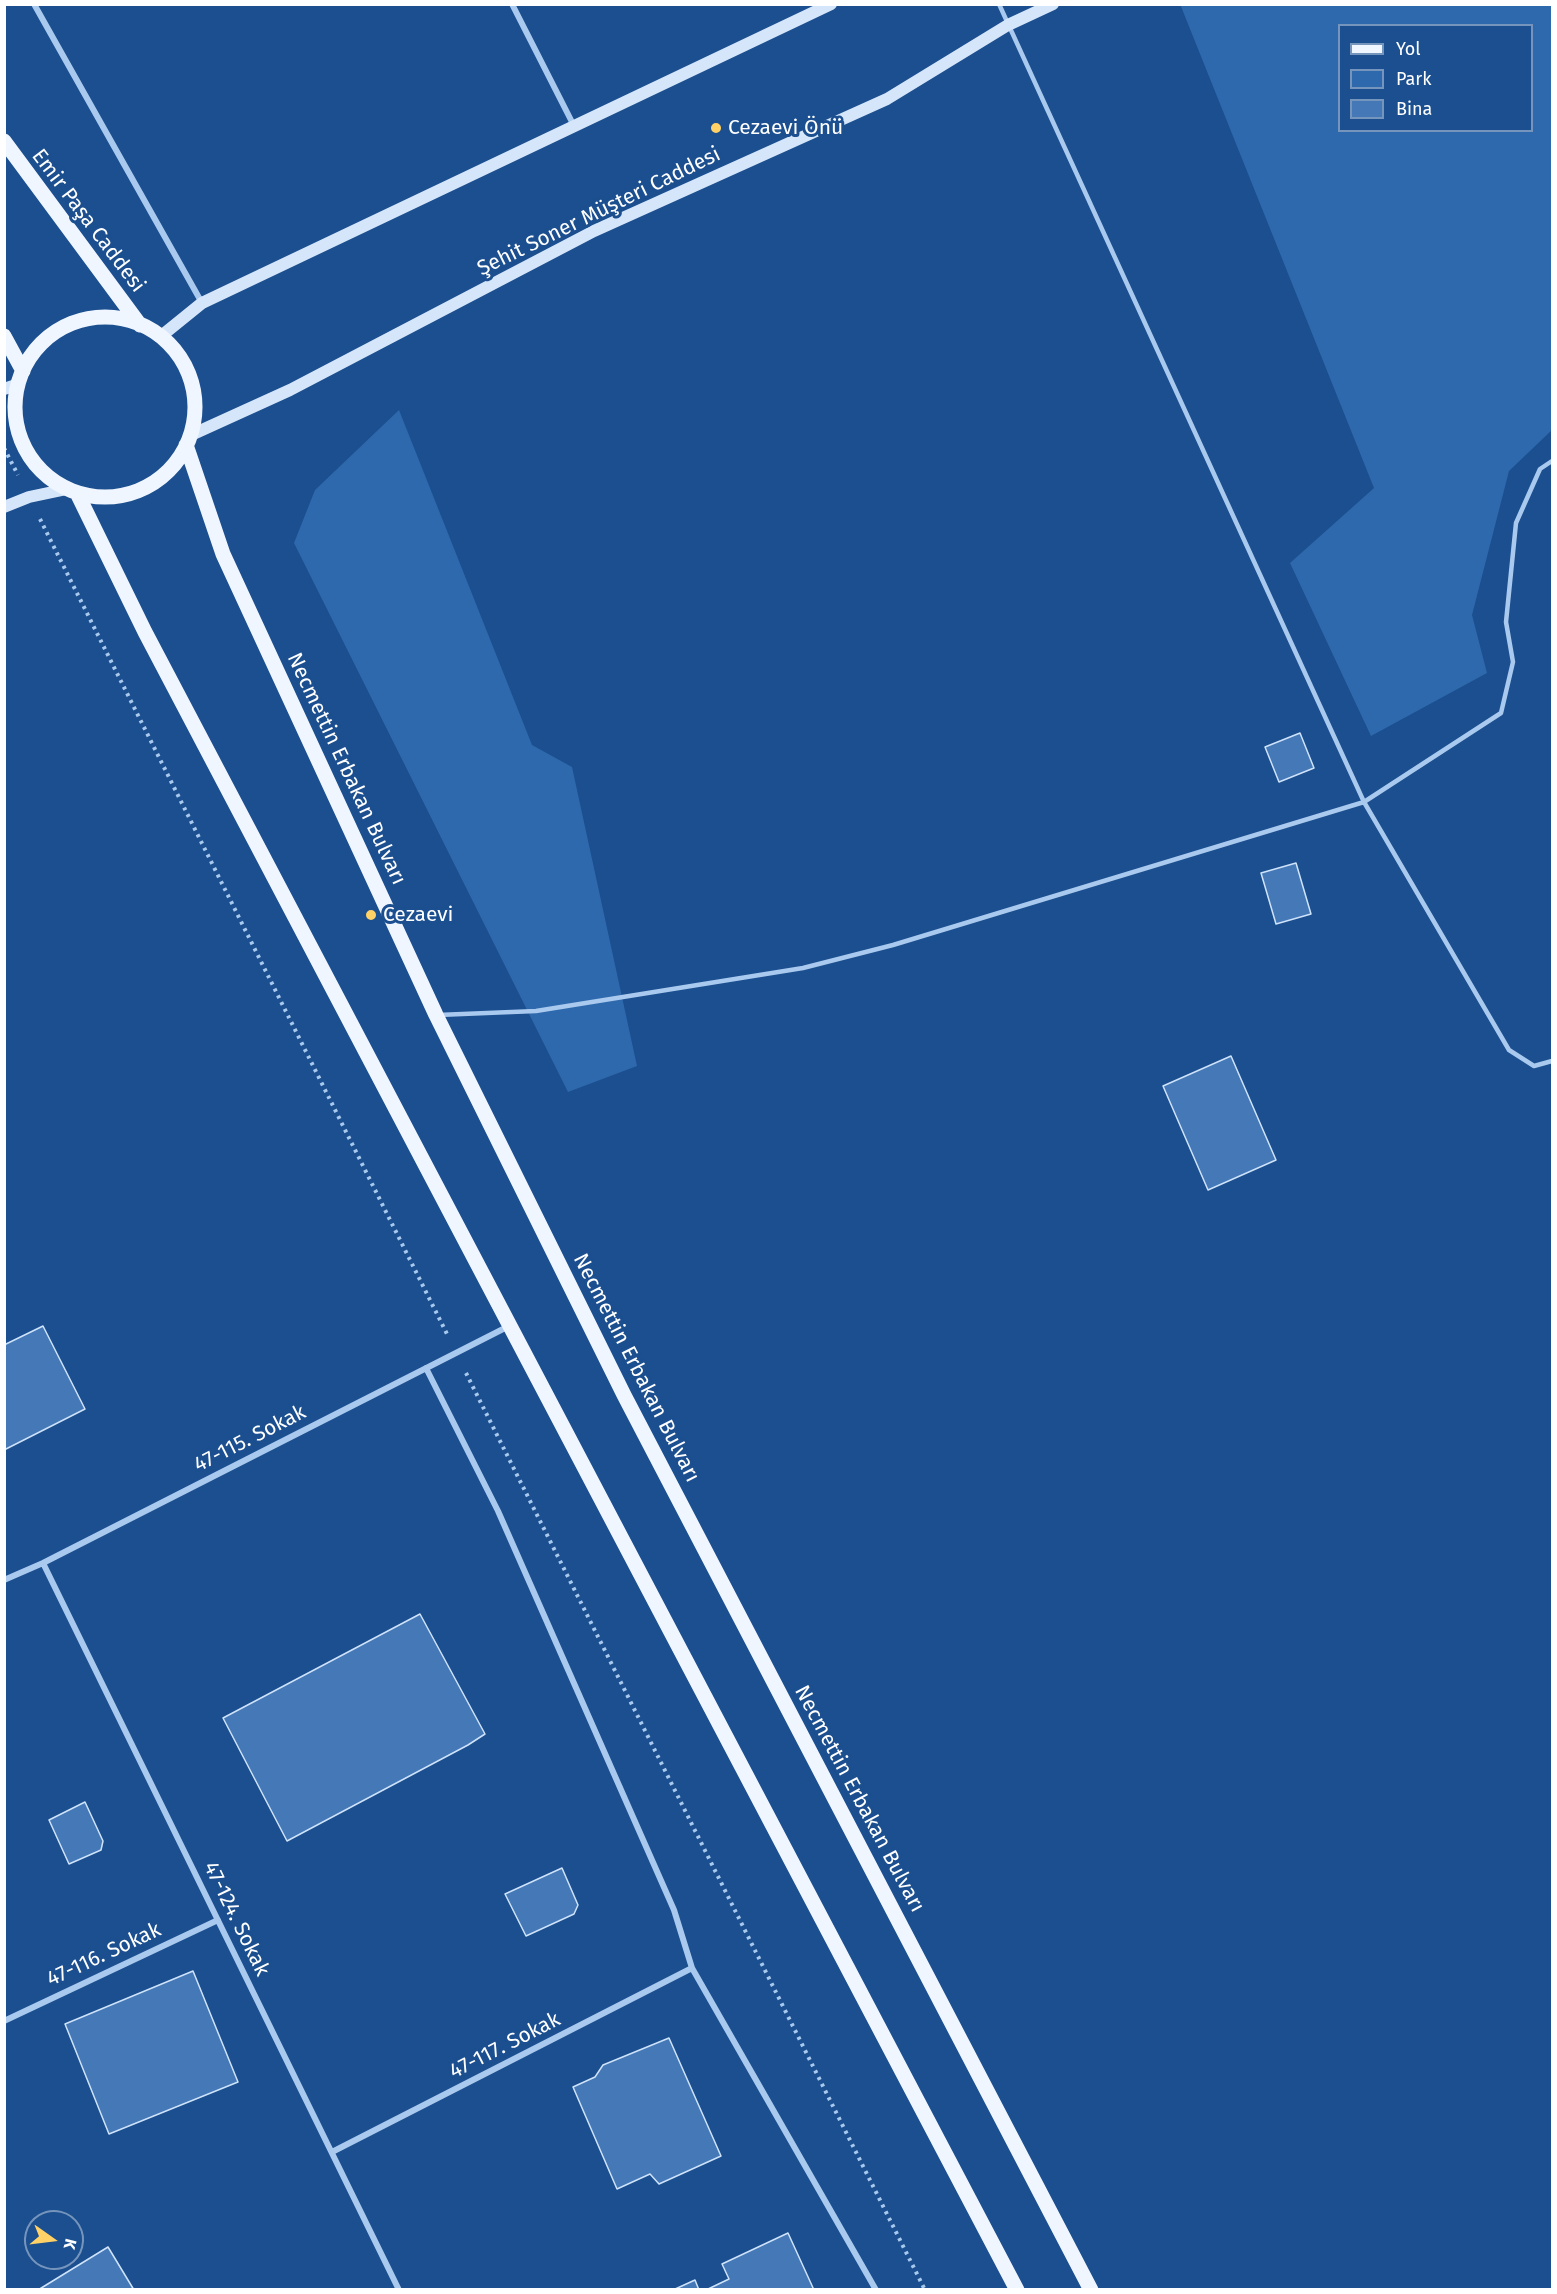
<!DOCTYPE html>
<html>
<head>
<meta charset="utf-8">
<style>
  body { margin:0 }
  #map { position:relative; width:1557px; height:2294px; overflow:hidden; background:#1b4f8f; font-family:"Fira Sans",sans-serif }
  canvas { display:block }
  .frame { position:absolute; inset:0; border:6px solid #fff; pointer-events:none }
  .legend { position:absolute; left:1338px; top:24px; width:195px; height:108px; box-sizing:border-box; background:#1b4f8f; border:2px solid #7695bc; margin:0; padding:8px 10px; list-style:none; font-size:18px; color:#fff }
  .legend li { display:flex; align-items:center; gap:12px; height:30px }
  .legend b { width:30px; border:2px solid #7695bc }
  .north { position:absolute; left:24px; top:2210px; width:60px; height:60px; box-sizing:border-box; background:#1b4f8f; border:2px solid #7695bc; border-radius:50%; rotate:104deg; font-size:16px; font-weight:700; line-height:24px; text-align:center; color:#fff }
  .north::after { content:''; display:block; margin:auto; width:21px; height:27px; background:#ffd166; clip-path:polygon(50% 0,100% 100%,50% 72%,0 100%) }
</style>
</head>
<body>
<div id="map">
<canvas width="1557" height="2294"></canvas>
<div class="frame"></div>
<ul class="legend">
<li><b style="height:8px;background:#f0f6ff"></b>Yol</li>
<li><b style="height:16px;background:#2e69ad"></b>Park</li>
<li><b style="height:16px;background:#4478b7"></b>Bina</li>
</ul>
<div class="north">K</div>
</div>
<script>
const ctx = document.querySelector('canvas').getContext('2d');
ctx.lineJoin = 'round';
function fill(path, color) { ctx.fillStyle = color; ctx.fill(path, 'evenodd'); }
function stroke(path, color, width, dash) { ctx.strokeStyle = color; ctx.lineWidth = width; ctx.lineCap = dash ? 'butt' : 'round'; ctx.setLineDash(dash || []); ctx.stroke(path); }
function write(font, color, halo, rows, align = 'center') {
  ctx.font = font + ' "Fira Sans",sans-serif'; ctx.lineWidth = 6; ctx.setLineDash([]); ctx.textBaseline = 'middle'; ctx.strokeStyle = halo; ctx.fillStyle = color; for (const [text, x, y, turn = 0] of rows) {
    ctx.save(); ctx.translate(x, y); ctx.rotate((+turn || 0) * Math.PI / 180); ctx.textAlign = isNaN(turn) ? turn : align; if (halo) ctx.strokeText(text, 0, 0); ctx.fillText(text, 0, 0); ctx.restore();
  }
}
fill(new Path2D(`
  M1180,4l372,1v425l-43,41 -37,144 15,58 -116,63 -81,-173 84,-75zM1340,26h192v104h-192z
  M399,410l133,335 40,22 65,299 -69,26 -274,-549 21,-53z`), '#2e69ad');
const building = new Path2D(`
  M1300,733l14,35 -35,14 -14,-35z
  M1296,863l15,51 -35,10 -15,-51z
  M1231,1056l45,104 -68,30 -45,-104z
  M43,1326l42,83 -81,41v-105z
  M420,1614l65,120 -17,11 -181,96 -64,-123z
  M85,1802l18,39 -2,9 -32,14 -20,-44z
  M562,1868l16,37 -4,9 -48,22 -21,-42z
  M193,1971l45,111 -129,52 -44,-110z
  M669,2038l52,118 -62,28 -9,-10 -33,15 -44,-102 22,-10 8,-12z
  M788,2233l26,57h-108l23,-11 -7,-15z
  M108,2247l26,43h-96z
  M695,2280l4,10h-26z`);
fill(building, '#4478b7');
stroke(building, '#cfe3fa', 1.5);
stroke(new Path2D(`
  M4,448l14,27
  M40,519l407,815
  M466,1373l459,917`), '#a9c9ee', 4, [3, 4.5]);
stroke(new Path2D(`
  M999,4l365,798 145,248 25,16 18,-5
  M438,1015l98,-4 267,-43 90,-23 471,-143 137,-89 12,-51 -7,-40 10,-99 24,-54 12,-8`), '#a9c9ee', 4.5);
stroke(new Path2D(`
  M34,4l168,299
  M512,4l62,122
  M426,1368l72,143 176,399 18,58 184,322
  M43,1563l356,727
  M4,1580l39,-17 466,-237
  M4,2021l214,-101
  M332,2152l360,-184`), '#a9c9ee', 6);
stroke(new Path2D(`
  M160,337l42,-34 629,-299
  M4,389l15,-5
  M191,435l99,-45 304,-159 293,-132 121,-74 45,-21
  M4,507l25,-10 38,-8`), '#d6e6fa', 12);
stroke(new Path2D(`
  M4,141l136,184
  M15 407a90 90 0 1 1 180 0a90 90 0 1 1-180 0Z
  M4,336l19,35
  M186,445l37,109 213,461 188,380 467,895
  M77,493l68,139 872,1658`), '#f0f6ff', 15);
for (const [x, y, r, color] of [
  [716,128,6,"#ffd166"],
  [371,915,6,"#ffd166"]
]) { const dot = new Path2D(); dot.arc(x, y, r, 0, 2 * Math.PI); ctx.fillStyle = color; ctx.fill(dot); stroke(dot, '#1b4f8f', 2); }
write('21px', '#fff', '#1b4f8f', [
  ["Cezaevi Önü",728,128],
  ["Cezaevi",383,915]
], 'left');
write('21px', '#fff', '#1b4f8f', [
  ["Şehit Soner Müşteri Caddesi",599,212,-26],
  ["Emir Paşa Caddesi",88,221,53],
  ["Necmettin Erbakan Bulvarı",346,769,65],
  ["Necmettin Erbakan Bulvarı",636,1368,63],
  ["47-115. Sokak",250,1439,-27],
  ["Necmettin Erbakan Bulvarı",859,1799,62],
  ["47-124. Sokak",236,1919,64],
  ["47-116. Sokak",104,1955,-25],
  ["47-117. Sokak",505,2046,-27]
]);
</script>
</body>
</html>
